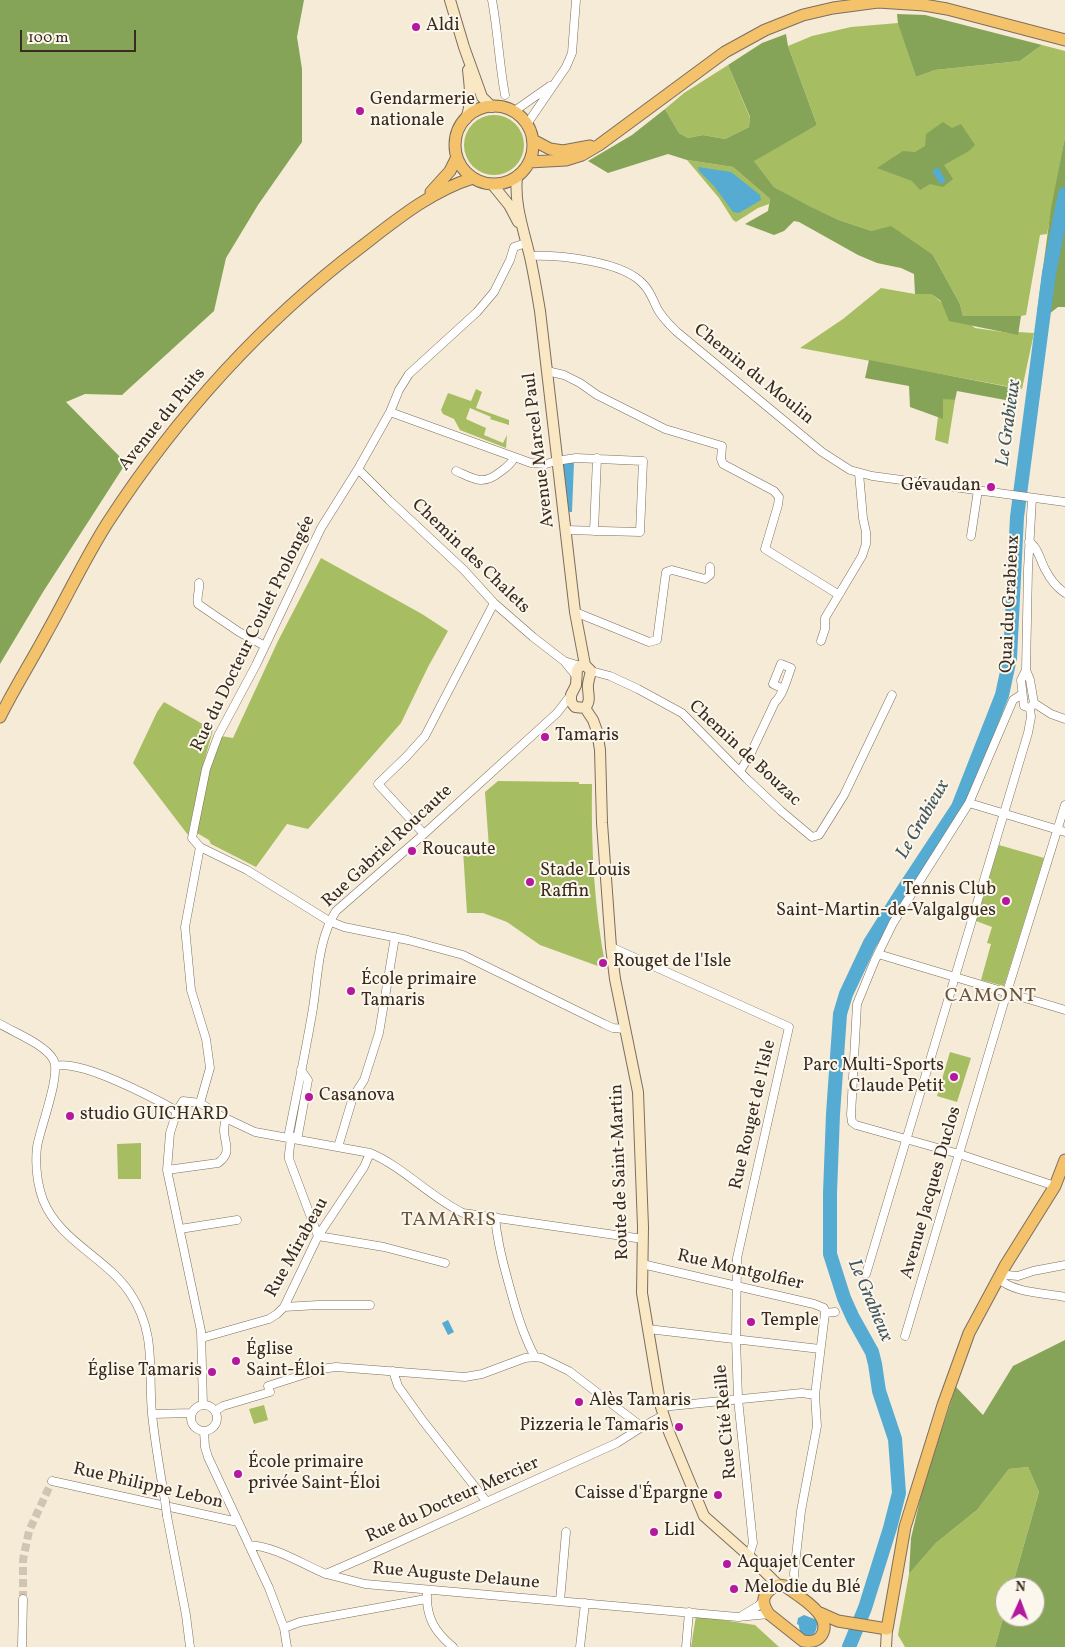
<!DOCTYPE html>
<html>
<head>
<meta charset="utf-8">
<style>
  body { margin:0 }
  #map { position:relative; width:1065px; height:1647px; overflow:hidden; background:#f6ebd7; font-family:Vollkorn,serif }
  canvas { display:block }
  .north { position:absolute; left:995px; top:1577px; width:50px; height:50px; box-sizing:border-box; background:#fbf7ec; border:1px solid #aea59a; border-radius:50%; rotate:2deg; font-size:14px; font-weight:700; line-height:20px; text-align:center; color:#3b2a1e }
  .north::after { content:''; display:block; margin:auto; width:18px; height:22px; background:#b5179e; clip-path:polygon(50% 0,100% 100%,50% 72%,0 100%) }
  .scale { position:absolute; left:20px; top:30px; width:116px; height:22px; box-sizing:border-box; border:2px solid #3b2a1e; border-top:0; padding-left:6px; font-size:15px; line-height:18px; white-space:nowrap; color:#3b2a1e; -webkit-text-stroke:4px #fbf7ec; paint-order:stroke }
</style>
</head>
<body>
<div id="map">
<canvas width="1065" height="1647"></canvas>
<div class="north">N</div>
<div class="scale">100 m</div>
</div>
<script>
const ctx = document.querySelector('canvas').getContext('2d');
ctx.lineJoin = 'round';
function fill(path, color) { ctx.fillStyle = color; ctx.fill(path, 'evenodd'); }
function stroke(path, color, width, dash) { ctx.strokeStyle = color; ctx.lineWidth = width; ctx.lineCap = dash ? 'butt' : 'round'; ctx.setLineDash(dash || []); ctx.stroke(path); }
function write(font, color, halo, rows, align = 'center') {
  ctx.font = font + ' Vollkorn,serif'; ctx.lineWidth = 4; ctx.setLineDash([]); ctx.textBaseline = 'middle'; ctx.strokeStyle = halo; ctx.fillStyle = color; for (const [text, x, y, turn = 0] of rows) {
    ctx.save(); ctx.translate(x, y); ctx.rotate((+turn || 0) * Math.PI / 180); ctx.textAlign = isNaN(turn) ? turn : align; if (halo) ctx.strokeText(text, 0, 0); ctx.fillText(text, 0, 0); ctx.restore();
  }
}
fill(new Path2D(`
  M898,23l18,54 19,-7 85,-9 22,-16 23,6v86l-18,97 -7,1 -14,80 -5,1h-58l-3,-12 -27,-49 -61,-24 -33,-11 -37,-17 -28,-16 -21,-27 64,-35 -29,-79 24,-10 39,-9z
  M728,65l22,53 -1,9 -24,12 -22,-4 -15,3 -9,-5 -14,-24 19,-16z
  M464 145a30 30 0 1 1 60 0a30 30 0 1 1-60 0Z
  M687,160l46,7 37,32 -1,5 -11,4 -22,14 -3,-2 -14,-22z
  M881,288l34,6h16l44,34 42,6 1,-2 16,1 -12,56 -222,-41 43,-29z
  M476,389l6,3 -6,16 33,12v5l-19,-6 1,-2 -21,-9 -4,11 20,9 -2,7 19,8 4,-8 -1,13 -46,-18 -6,-11 -11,-5 -2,-4 7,-17 23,8z
  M943,398l12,2 -7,44 -13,-4 3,-23 5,1z
  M321,558l101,56 26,17 -20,36 -27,56 -93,106 -21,-5 -31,43 -45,-23 -2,-4 -12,-7 13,-65 11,-32 12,2 45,-97z
  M164,702l49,28 -11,39 -14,66 -55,-72 24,-51z
  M498,781l81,1v2h13c-1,62 2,124 14,185l-66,-24 -33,-23 -24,-9h-16l-4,-63 26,-2 -4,-56z
  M999,845l45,13 -40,128 -23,-6 10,-36 -4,-1 5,-16 -16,-6z
  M950,1052l21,6 -14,44 -20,-6z
  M141,1143v36h-23l-1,-35z
  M264,1405l4,15 -14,4 -5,-15z
  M1028,1467l11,25 -27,95h-7v24l-10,36h-90l-7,-12 11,-61 27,-31 41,-33 32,-41z
  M696,1616l59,9 24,22h-88z`), '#a7bd62');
fill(new Path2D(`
  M0,0h304l-7,37 5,32v73l-44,63 -32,53 -12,53 -92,84 -37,-1 -19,8 60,61 -83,129 -43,72z
  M897,14l28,1 117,30 -22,16 -85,9 -19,7 -18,-53z
  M786,34l2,12 29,79 -63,36 20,26 33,18 32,15 33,11 19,-5 42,29 27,49 3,12h58l-3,19 -69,-14 -8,-20 -10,-7h-16l-1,-20 -13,-6 -24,-5 -19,-8 -59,-33 -5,-1 -10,10 -10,4 -29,-11 23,-13 2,-12 -37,-32 -46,-7 -19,-6 -60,19 -20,-12 44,-26 33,-26 14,24 9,5 15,-3 22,4 24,-12 1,-10 -22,-52 34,-22z
  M943,122l9,6 9,-4 14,21 -6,6 -25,14 9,14 -10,8 -13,-3 -10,6 -8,-9 -35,-13 26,-17 12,1 10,-6 1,-12z
  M1065,137v170h-7l-9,7 -12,-1 14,-105z
  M869,360l150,29 -3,13 -59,-11 -2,9 -12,-1v20l-33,-12 -1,-21 -44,-8z
  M1065,1340v307h-70l10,-36v6h30v-30h-23l27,-95 -11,-25 -19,2 -32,41 -41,33 -27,31 2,-36 13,-55 32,-96 27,28 30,-49z`), '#85a458');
fill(new Path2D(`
  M698,167l33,5 29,23 1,5 -22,13 -6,-1 -19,-26 -15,-15z
  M938,167l8,14 -6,3 -8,-13z
  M574,462l-2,50h-3l-6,-49z
  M448,1320l6,12 -6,3 -6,-12z
  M804,1615l13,5c0,7 0,13 -7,17 -7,0 -11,-5 -11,-12l-2,-1 1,-6z`), '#55abd2');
stroke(new Path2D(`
  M849,1647l16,-39 25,-80 9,-35 -4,-54 -16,-48 -4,-27 -3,-12 -19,-34 -9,-20 -14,-44v-61l3,-79 7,-100 6,-20 24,-51 34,-54 54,-82 44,-112 8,-37 7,-141 32,-244 16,-79`), '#55abd2', 14);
stroke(new Path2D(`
  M23,1599v-39l6,-29 23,-50`), '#d1c4b2', 8, [8, 4]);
const minor = new Path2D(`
  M492,0c6,32 7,63 13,95
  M513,112l37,-26
  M527,124l39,-57 6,-14 4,-53
  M526,243l-12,4 -4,13 -16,32 -17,20 -68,62 -10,16 -9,22 -32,57 -37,59 -65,137 -38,71 -12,33 -14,69 8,9 47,23 82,51 15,6 64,13 55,15 141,69 9,4 12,1
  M530,256c30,-1 94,5 114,29 6,6 9,15 13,23 5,10 12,16 20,24l145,120 28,18 22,6 193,26
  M547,371l17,4 16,8 17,12 68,34 57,17 -1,13 2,5 51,27 5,6 -1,8 -13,44 71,44h4
  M390,412l141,51 15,1 10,-3 20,-3 67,3 -3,71 -75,-2
  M358,469l31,31 75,70 30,33 39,34 31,24
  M456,471c18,8 27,15 44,1 6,-4 11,-8 14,-14
  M594,531l3,-73
  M971,536l7,-46
  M1029,542c9,5 11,18 16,27 5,10 11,18 20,24
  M199,583c1,8 -3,14 -1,21l41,28 26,14
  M575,612l74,30 8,-2 9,-68 6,-2 33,9 5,-4v-8
  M821,641l4,-12v-11l37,-62 4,-12v-12l-3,-14 -4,-45
  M1026,670l4,10 4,23 -4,5
  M591,671l19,5 28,13 44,24 65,66 34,32 31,26 7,-2 25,-40 48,-100
  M577,677l-13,-16 16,5
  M1022,694l-9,6 -44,103 -76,120 -18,37 -18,44 -6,111 1,7 4,3 103,29 96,32
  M1034,703l17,11 14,5
  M1030,708l-6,-2 -3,-26 5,-10 2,-101 4,-71
  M740,771l10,-16 25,-53c8,-7 12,-23 16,-34l-10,-4 -8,20 10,5
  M969,803l96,29
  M424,834l-46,-50 28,-27 19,-21 69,-133
  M200,847l-15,80 6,63 15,49 4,29 -10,35
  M611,947l178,80 -52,231 -1,80 2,61 15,144 -4,13
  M878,954l187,56
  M0,1024c15,9 44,20 53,35 9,14 -13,69 -16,88 -2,18 0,36 6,53 17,42 63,57 87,93 27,40 18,77 22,121 3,29 8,58 13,87
  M56,1066c26,-6 96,31 121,45
  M291,1139l7,-4 10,-55 -7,-10
  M338,1147l15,-50 11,-17 15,-47 16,-96
  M167,1170l51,-7c14,-10 7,-18 6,-32 0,-4 1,-9 2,-13
  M495,1217c2,22 7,43 13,64 7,26 14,52 27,76
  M180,1229l57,-9
  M318,1236l-29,-77c-1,-9 4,-18 0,-26 8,-41 17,-83 24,-125 5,-32 5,-69 23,-97l88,-77 133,-121 14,-18
  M318,1236l66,11 61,16
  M642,1264l172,40 10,4 1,5
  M1065,1265l-32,6 -15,5 -11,-1 -9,3c15,15 47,15 67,19
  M866,1274l162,-541 3,-16 -1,-9
  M284,1307l34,-2h52
  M825,1313l10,-1
  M648,1329l172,20
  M905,1336l102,-344 58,-187
  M202,1338l67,-19 8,-5 7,-7 34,-71 46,-69 6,-14
  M393,1371l5,15 25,35 64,81
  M191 1418a13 13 0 1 1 26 0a13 13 0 1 1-26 0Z
  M203,1405l-2,-74 -34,-161 3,-37 7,-22 6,-10 17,2 19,12 36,17 115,21c32,13 60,44 93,60l180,26
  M661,1407l141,-14 13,2
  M215,1411l8,-5 47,-14 -2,-6 53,-17 15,-2 129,10 17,-3 43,-16 10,-1 7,1 27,13 73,56
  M152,1414l40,-1
  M204,1431l1,16 3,10 61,131 15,40 3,19
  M52,1481l186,41
  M167,1516l19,99 4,32
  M249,1545c28,2 51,18 77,29l37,-16 254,-115 25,-16 22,-12
  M326,1574l39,10 373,33 31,-3
  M427,1593c-1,25 8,39 26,54
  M797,1596l-3,-22 7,-63 16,-85 -2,-31 10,-82
  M560,1601l6,-69
  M743,1615l15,-9 5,-5
  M284,1628l16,-6 126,-23
  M22,1647l1,-48
  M580,1647l5,-44
  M686,1647l3,-35`);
const secondary = new Path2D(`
  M450,0l14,47 18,50 10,10
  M466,119c6,-17 4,-32 2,-49
  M517,177c-3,27 7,54 13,80 4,18 7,36 10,54l35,301 10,53
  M492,184l17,21 9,17
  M585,665l-5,1 -3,4 -1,15 -5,10v7l4,5 10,1
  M585,665l6,6c-1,4 -2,8 -3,13 -1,9 4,16 -3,24
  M585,708l8,12 4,11 3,19 2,73 9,124 4,32 23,113 5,135 -1,66 19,114 8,25 35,84 45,40 29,29
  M886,1647l1,-18`);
const primary = new Path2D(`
  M455 145a39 39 0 1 1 78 0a39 39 0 1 1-78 0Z
  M533,140l17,9 13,2 27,-5
  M529,162l37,-2 16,-5 17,-10 126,-93 40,-22 38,-15 30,-7 45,-6 46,3 23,4 118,31
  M431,192l19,-21 7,-14
  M0,717c14,-28 31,-55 46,-83 21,-37 39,-76 62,-112 69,-106 153,-199 253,-275 35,-27 70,-56 112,-69
  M778,1585l7,1c13,10 50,30 36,50 -4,6 -11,6 -18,5l-34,-27c-10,-14 -5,-22 9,-29z
  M820,1613l18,8 49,8 18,-102 38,-122 26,-72 36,-67 50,-80 10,-26`);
stroke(minor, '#7c6e5f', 9);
stroke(secondary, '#7c6e5f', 12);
stroke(primary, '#7c6e5f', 13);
stroke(minor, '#fff', 8);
stroke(secondary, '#fae7c3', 10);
stroke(primary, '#f3c26a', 11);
const minorBridge = new Path2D(`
  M165,1501l2,15`);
stroke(minorBridge, '#7c6e5f', 9, []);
stroke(minorBridge, '#fff', 8);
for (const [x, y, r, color] of [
  [416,27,5,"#b5179e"],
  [360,111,5,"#b5179e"],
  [991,487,5,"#b5179e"],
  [545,737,5,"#b5179e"],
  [412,851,5,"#b5179e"],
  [530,882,5,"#b5179e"],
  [1006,901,5,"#b5179e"],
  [603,963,5,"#b5179e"],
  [351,991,5,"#b5179e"],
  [954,1077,5,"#b5179e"],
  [309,1097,5,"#b5179e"],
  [70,1116,5,"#b5179e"],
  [751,1322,5,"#b5179e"],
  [236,1361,5,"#b5179e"],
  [212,1372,5,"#b5179e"],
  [579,1402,5,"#b5179e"],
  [679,1427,5,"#b5179e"],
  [238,1474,5,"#b5179e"],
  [718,1495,5,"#b5179e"],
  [654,1532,5,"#b5179e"],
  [727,1564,5,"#b5179e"],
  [734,1589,5,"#b5179e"]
]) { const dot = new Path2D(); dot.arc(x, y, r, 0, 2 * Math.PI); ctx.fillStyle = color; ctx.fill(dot); stroke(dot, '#fbf7ec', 2); }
write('18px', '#3b2a1e', '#fbf7ec', [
  ["Aldi",426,27],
  ["Gendarmerie",370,101],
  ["nationale",370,122],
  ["Gévaudan",981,487,"right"],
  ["Tamaris",555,737],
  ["Roucaute",422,851],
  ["Stade Louis",540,872],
  ["Raffin",540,893],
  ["Tennis Club",996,891,"right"],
  ["Saint-Martin-de-Valgalgues",996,912,"right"],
  ["Rouget de l'Isle",613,963],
  ["École primaire",361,981],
  ["Tamaris",361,1002],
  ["Parc Multi-Sports",944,1067,"right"],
  ["Claude Petit",944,1088,"right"],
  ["Casanova",319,1097],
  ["studio GUICHARD",80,1116],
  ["Temple",761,1322],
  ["Église",246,1351],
  ["Saint-Éloi",246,1372],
  ["Église Tamaris",202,1372,"right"],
  ["Alès Tamaris",589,1402],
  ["Pizzeria le Tamaris",669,1427,"right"],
  ["École primaire",248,1464],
  ["privée Saint-Éloi",248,1485],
  ["Caisse d'Épargne",708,1495,"right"],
  ["Lidl",664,1532],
  ["Aquajet Center",737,1564],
  ["Melodie du Blé",744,1589]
], 'left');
write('18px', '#3b2a1e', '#fbf7ec', [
  ["Chemin du Moulin",753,375,39],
  ["Avenue du Puits",163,420,-51],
  ["Avenue Marcel Paul",540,450,-97],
  ["Chemin des Chalets",470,557,44],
  ["Quai du Grabieux",1011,604,-87],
  ["Rue du Docteur Coulet Prolongée",254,634,-64],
  ["Chemin de Bouzac",744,754,43],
  ["Rue Gabriel Roucaute",388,847,-43],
  ["Rue Rouget de l'Isle",754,1115,-77],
  ["Route de Saint-Martin",621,1172,-92],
  ["Avenue Jacques Duclos",932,1193,-74],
  ["Rue Mirabeau",298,1248,-61],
  ["Rue Montgolfier",740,1271,13],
  ["Rue Cité Reille",727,1422,-95],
  ["Rue Philippe Lebon",148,1487,13],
  ["Rue du Docteur Mercier",453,1501,-24],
  ["Rue Auguste Delaune",456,1577,5]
]);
write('italic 19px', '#44575d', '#fbf7ec', [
  ["Le Grabieux",1010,423,-82],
  ["Le Grabieux",924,820,-60],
  ["Le Grabieux",869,1301,67]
]);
ctx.letterSpacing = '1px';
write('20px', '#6b543d', '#fbf7ec', [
  ["CAMONT",991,997],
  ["TAMARIS",449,1221]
]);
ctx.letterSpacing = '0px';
</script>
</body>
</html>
